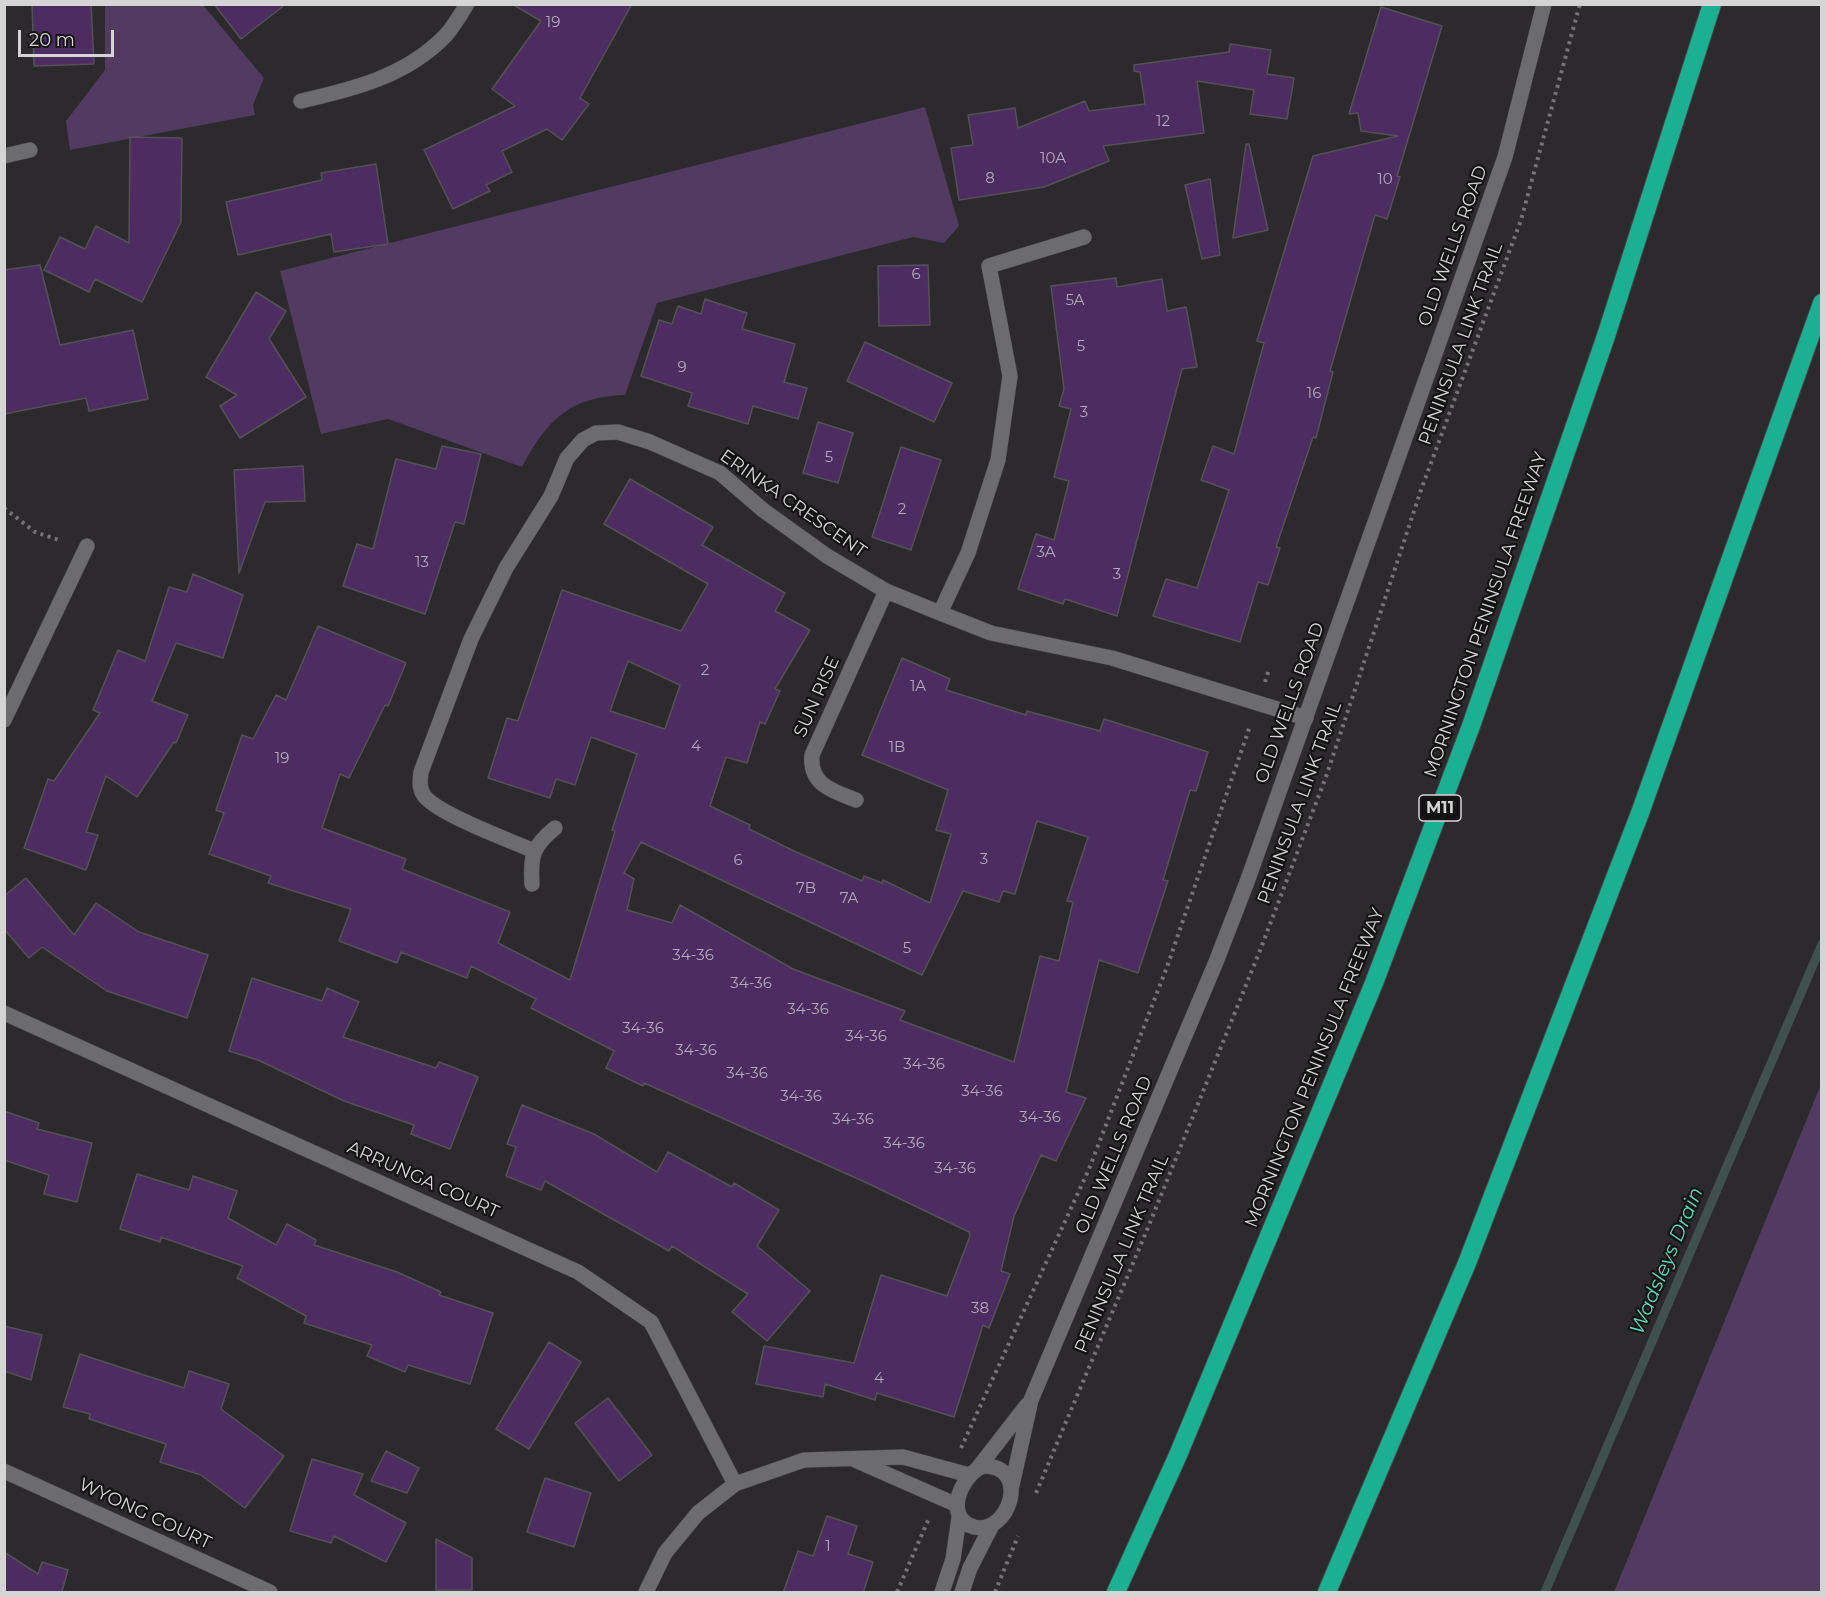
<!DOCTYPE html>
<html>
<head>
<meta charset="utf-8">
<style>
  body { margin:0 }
  #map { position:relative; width:1826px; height:1597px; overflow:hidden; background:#2c2a2c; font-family:Montserrat,sans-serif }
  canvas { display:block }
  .frame { position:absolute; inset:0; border:6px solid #d5d4d5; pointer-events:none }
  .scale { position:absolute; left:18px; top:30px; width:96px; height:27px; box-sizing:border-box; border:3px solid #d5d4d5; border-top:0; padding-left:8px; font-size:18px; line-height:21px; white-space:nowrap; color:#d5d4d5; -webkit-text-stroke:4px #141314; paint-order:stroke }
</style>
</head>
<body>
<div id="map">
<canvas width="1826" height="1597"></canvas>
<div class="frame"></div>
<div class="scale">20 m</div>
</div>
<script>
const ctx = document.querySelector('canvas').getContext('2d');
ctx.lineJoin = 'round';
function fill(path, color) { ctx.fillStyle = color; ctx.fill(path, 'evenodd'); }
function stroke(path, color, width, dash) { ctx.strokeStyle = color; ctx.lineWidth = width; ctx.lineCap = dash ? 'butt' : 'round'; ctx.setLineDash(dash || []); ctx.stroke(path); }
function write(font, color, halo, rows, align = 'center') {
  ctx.font = font + ' Montserrat,sans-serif'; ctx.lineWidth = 4.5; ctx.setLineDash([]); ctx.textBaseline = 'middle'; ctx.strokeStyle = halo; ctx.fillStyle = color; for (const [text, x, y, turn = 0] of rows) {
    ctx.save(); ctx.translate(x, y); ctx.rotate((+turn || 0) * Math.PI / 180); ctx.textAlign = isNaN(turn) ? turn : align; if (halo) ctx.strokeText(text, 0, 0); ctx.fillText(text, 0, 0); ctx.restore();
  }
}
fill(new Path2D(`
  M105,5h98l61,73 -11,27 2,10 -185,35 -4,-29 39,-51z
  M925,107l34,119 -15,17 -31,-6 -256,66 -32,92c-56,2 -78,25 -103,72l-134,-48 -67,15 -41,-163z
  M1821,1084v508h-207z`), '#513b60');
stroke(new Path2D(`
  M1545,1592l277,-648`), '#40514d', 9);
const building = new Path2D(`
  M32,4h59l3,60 -60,2z
  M214,4h72l-45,35z
  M512,4h120l-52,94 9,6 -27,36 -15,-11 -45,22 10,21 -26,13 4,6 -37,18 -29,-59 91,-44 -23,-17 49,-68z
  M1381,7l61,19 -45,150 3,1 -13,42 -12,-4 -45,156 3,1 -17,66 -3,-1 -37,110 4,1 -12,37 -10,-3 -18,60 -87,-26 13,-37 31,9 32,-98 -28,-10 12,-34 21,8 30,-111 -7,-2 56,-185 85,-20 -37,-5 -3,-18 -9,1z
  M1230,44l41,6 -4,24 27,4 -7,41 -37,-5 4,-24 -57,-9 7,52 -101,13 6,15 -65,26 -85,13 -8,-52 22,-3 -5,-30 47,-7 3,20 67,-27 4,10 56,-7 -5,-32 -6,-1v-6l95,-13z
  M130,137l52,1 -1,84 -39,80 -47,-23 -6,13 -45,-22 16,-33 25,12 11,-23 33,17z
  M1246,144h3l19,86 -35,8z
  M376,164l12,80 -54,8 -3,-18 -93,21 -12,-53 96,-22 -1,-7z
  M1210,179l10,76 -18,4 -17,-74z
  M40,265l20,80 73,-15 15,69 -59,12 -3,-13 -82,16v-144z
  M928,265l2,60 -51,1 -1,-60z
  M1116,278l1,9 45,-8 5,32 19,-4 11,60 -15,2 -65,247 -52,-17 -2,5 -45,-15 18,-55 18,6 15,-59 -15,-4 17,-68 -12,-3 5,-17 -13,-103z
  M256,292l30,19 -17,28 37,58 -66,41 -20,-32 17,-11 -31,-18z
  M705,299l42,14 -5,16 53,15 -11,38 23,6 -9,31 -45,-13 -5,18 -60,-18 4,-13 -51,-17 18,-56 13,4 6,-18 23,8z
  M865,342l87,41 -18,39 -87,-41z
  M818,422l35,11 -15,50 -35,-10z
  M442,446l39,8 -17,70 -9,-2 -30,92 -82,-28 14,-42 16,5 23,-90 40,10z
  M901,447l40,13 -30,90 -39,-13z
  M303,466l2,35 -40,1 -26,71 -5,-103z
  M630,479l83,48 -11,18 83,48 -10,18 35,19 -35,59 5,2 -15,33 -5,-2 -13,41 -21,-6 -16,49 40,19 -1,4 45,22 68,30 2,-5 18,7 1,-3 47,23 21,-69 -15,-4 12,-40 -86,-35 40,-97 48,21 -4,11 80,25 1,-4 73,20 4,-12 104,33 -12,39 -6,-1 -27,90 5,1 -30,92 -39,-13 -33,132 20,6 -30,63 -15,-6 -27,61 -13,55 9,3 -21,54 -6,-3 -29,92 -77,-24 -2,7 -50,-16 -2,13 -67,-13 8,-38 90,17 27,-88 66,21 23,-60 -1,-4 -102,-49 -223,-100 -1,3 -37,-18 8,-17 -83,-43 5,-9 -65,-33 -4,12 -66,-26 -4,11 -58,-22 12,-32 -83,-26 3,-7 -62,-22 15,-41 -8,-3 26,-75 11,4 23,-44 10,5 32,-74 88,37 -18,43 -3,-1 -36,73 -9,-4 -18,54 84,31 -4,10 108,43 -12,31 72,37 45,-149 -3,-1 25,-76 -46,-17 -16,48 -19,-6 -6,19 -62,-20 19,-60 11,3 44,-131 119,41 27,-47 -104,-60zM628,661l52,24 -15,44 -55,-18zM1037,821l51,16 -21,64 6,1 -14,59 -19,-5 -26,106 -114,-42 5,-9 -112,-42 -113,-64 -8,18 -45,-13 7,-31 -10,-6 17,-31 281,133 41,-84 36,11 4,-11 12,3z
  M193,574l50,21 -20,63 -47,-15 -24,58 36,14 -12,28 -2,-1 -37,55 -31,-21 -20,56 12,3 -12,35 -62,-22 24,-69 6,2 46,-68 -7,-3 25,-60 27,11 24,-74 18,5z
  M26,878l48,57 22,-32 43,29 69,23 -21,63 -80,-27 -65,-44 -13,11 -25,-29v-33z
  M252,978l70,23 5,-13 32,14 -16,35 93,31 3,-6 39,15 -28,72 -39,-15 3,-9 -70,-24 -86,-41 -29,-9z
  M522,1105l72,29 63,38 11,-20 64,35 2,-4 45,27 -22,36 53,45 -43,50 -35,-29 16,-18 -76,-48 -3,5 -124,-70 -4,9 -35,-14 10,-29 -9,-3z
  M4,1111l35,12 -2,6 55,14 -15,59 -33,-8 5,-19 -45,-15z
  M137,1174l52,16 4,-14 44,15 -9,27 48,27 11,-21 29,16 -2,5 83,27 44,20 -2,3 54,18 -23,71 -62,-19 -3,7 -38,-16 5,-11 -68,-22 2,-7 -69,-38 6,-12 -82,-29 -1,5 -40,-13z
  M4,1326l38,9 -11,45 -27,-9z
  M549,1342l32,20 -52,87 -33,-20z
  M80,1354l104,34 5,-17 40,13 -8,25 63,47 -39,52 -44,-33 -41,-13 6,-18 -77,-25 1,-5 -27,-7z
  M608,1398l44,57 -33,26 -44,-58z
  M386,1451l33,17 -12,25 -36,-12z
  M312,1459l51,15 -9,21 52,28 -20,39 -52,-26 -3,7 -41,-12z
  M545,1478l46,15 -17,54 -47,-15z
  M827,1516l30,10 -9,28 25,8 -10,31h-80l15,-42 15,5z
  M436,1539l36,19v32h-36z
  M4,1552l34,22 4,-12 26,8 -6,21 3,2h-61z`);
fill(building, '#4d2c62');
stroke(building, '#535255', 1.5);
const minor = new Path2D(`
  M301,101c53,-12 106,-25 145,-66 8,-9 15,-21 21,-31
  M4,156l26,-6
  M940,613l28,-60 30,-93 12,-84 -21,-110 95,-29
  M4,720l83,-174
  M856,800c-23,-9 -47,-15 -44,-45l74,-164
  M534,851c-22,-10 -100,-38 -111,-57 -4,-7 -3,-14 -2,-22l50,-133 35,-71 45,-72 16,-38 16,-18 13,-7 22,-1 32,10 70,31 43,37 64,46 59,35 54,22 51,20 121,25 194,60
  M532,884c-2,-29 1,-38 23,-56
  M4,1013l574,259 73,50 84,162
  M857,1461l100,44
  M4,1471l266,121
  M646,1592l19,-39 33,-40 37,-29 69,-24 99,-3 66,18`);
const tertiary = new Path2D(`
  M983,1466c49,-1 26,70 -9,61 -32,-9 -12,-53 9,-61z
  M978,1468l49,-63
  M1012,1485l19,-85 185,-438 31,-80 258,-725 39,-153
  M942,1592l11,-33 6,-41
  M962,1592l8,-24 22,-43`);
const motorway = new Path2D(`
  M1116,1592l62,-137 196,-472 97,-257 135,-390 106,-332
  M1327,1592l140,-329 173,-450 182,-510`);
stroke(minor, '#464547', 16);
stroke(tertiary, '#464547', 16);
stroke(motorway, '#464547', 20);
stroke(new Path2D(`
  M4,508l31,24 27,9
  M1265,682l4,-13
  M961,1448l128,-279 78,-202 83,-241
  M1036,1493l111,-263 114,-282 66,-174 94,-284 100,-270 59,-216
  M897,1592l32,-74
  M995,1592l23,-56`), '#757475', 4, [3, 4.5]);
stroke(minor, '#6c6b6d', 15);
stroke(tertiary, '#6c6b6d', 15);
stroke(motorway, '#1daf92', 18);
write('15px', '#b3aab8', null, [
  ["19",553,23],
  ["12",1163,122],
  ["10A",1053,159],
  ["8",990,179],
  ["10",1385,180],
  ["6",916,275],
  ["5A",1075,301],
  ["5",1081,347],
  ["9",682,368],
  ["16",1314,394],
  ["3",1084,413],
  ["5",829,458],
  ["2",902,510],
  ["3A",1046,553],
  ["13",422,563],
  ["3",1117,575],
  ["2",705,671],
  ["1A",918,687],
  ["4",696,747],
  ["1B",897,748],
  ["19",282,759],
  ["3",984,860],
  ["6",738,861],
  ["7B",806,889],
  ["7A",849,899],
  ["5",907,949],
  ["34-36",693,956],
  ["34-36",751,984],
  ["34-36",808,1010],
  ["34-36",643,1029],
  ["34-36",866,1037],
  ["34-36",696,1051],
  ["34-36",924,1065],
  ["34-36",747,1074],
  ["34-36",982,1092],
  ["34-36",801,1097],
  ["34-36",1040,1118],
  ["34-36",853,1120],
  ["34-36",904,1144],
  ["34-36",955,1169],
  ["38",980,1309],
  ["4",879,1379],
  ["1",828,1547]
]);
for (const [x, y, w] of [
  [1440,808,42]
]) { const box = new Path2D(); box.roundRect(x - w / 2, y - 13, w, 26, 4.5); ctx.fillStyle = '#141314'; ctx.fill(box); stroke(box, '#d5d4d5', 1.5); }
write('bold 16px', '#d5d4d5', null, [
  ["M11",1440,808]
]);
write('18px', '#d5d4d5', '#141314', [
  ["OLD WELLS ROAD",1453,246,-70],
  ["PENINSULA LINK TRAIL",1461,344,-70],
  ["ERINKA CRESCENT",793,504,35],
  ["MORNINGTON PENINSULA FREEWAY",1486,615,-71],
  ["SUN RISE",817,697,-66],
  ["OLD WELLS ROAD",1290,703,-70],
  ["PENINSULA LINK TRAIL",1300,803,-70],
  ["MORNINGTON PENINSULA FREEWAY",1315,1068,-68],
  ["OLD WELLS ROAD",1114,1155,-67],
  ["ARRUNGA COURT",423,1180,24],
  ["PENINSULA LINK TRAIL",1122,1254,-67],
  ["WYONG COURT",145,1514,25]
]);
write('italic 20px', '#55dabb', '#141314', [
  ["Wadsleys Drain",1667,1261,-67]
]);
</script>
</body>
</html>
